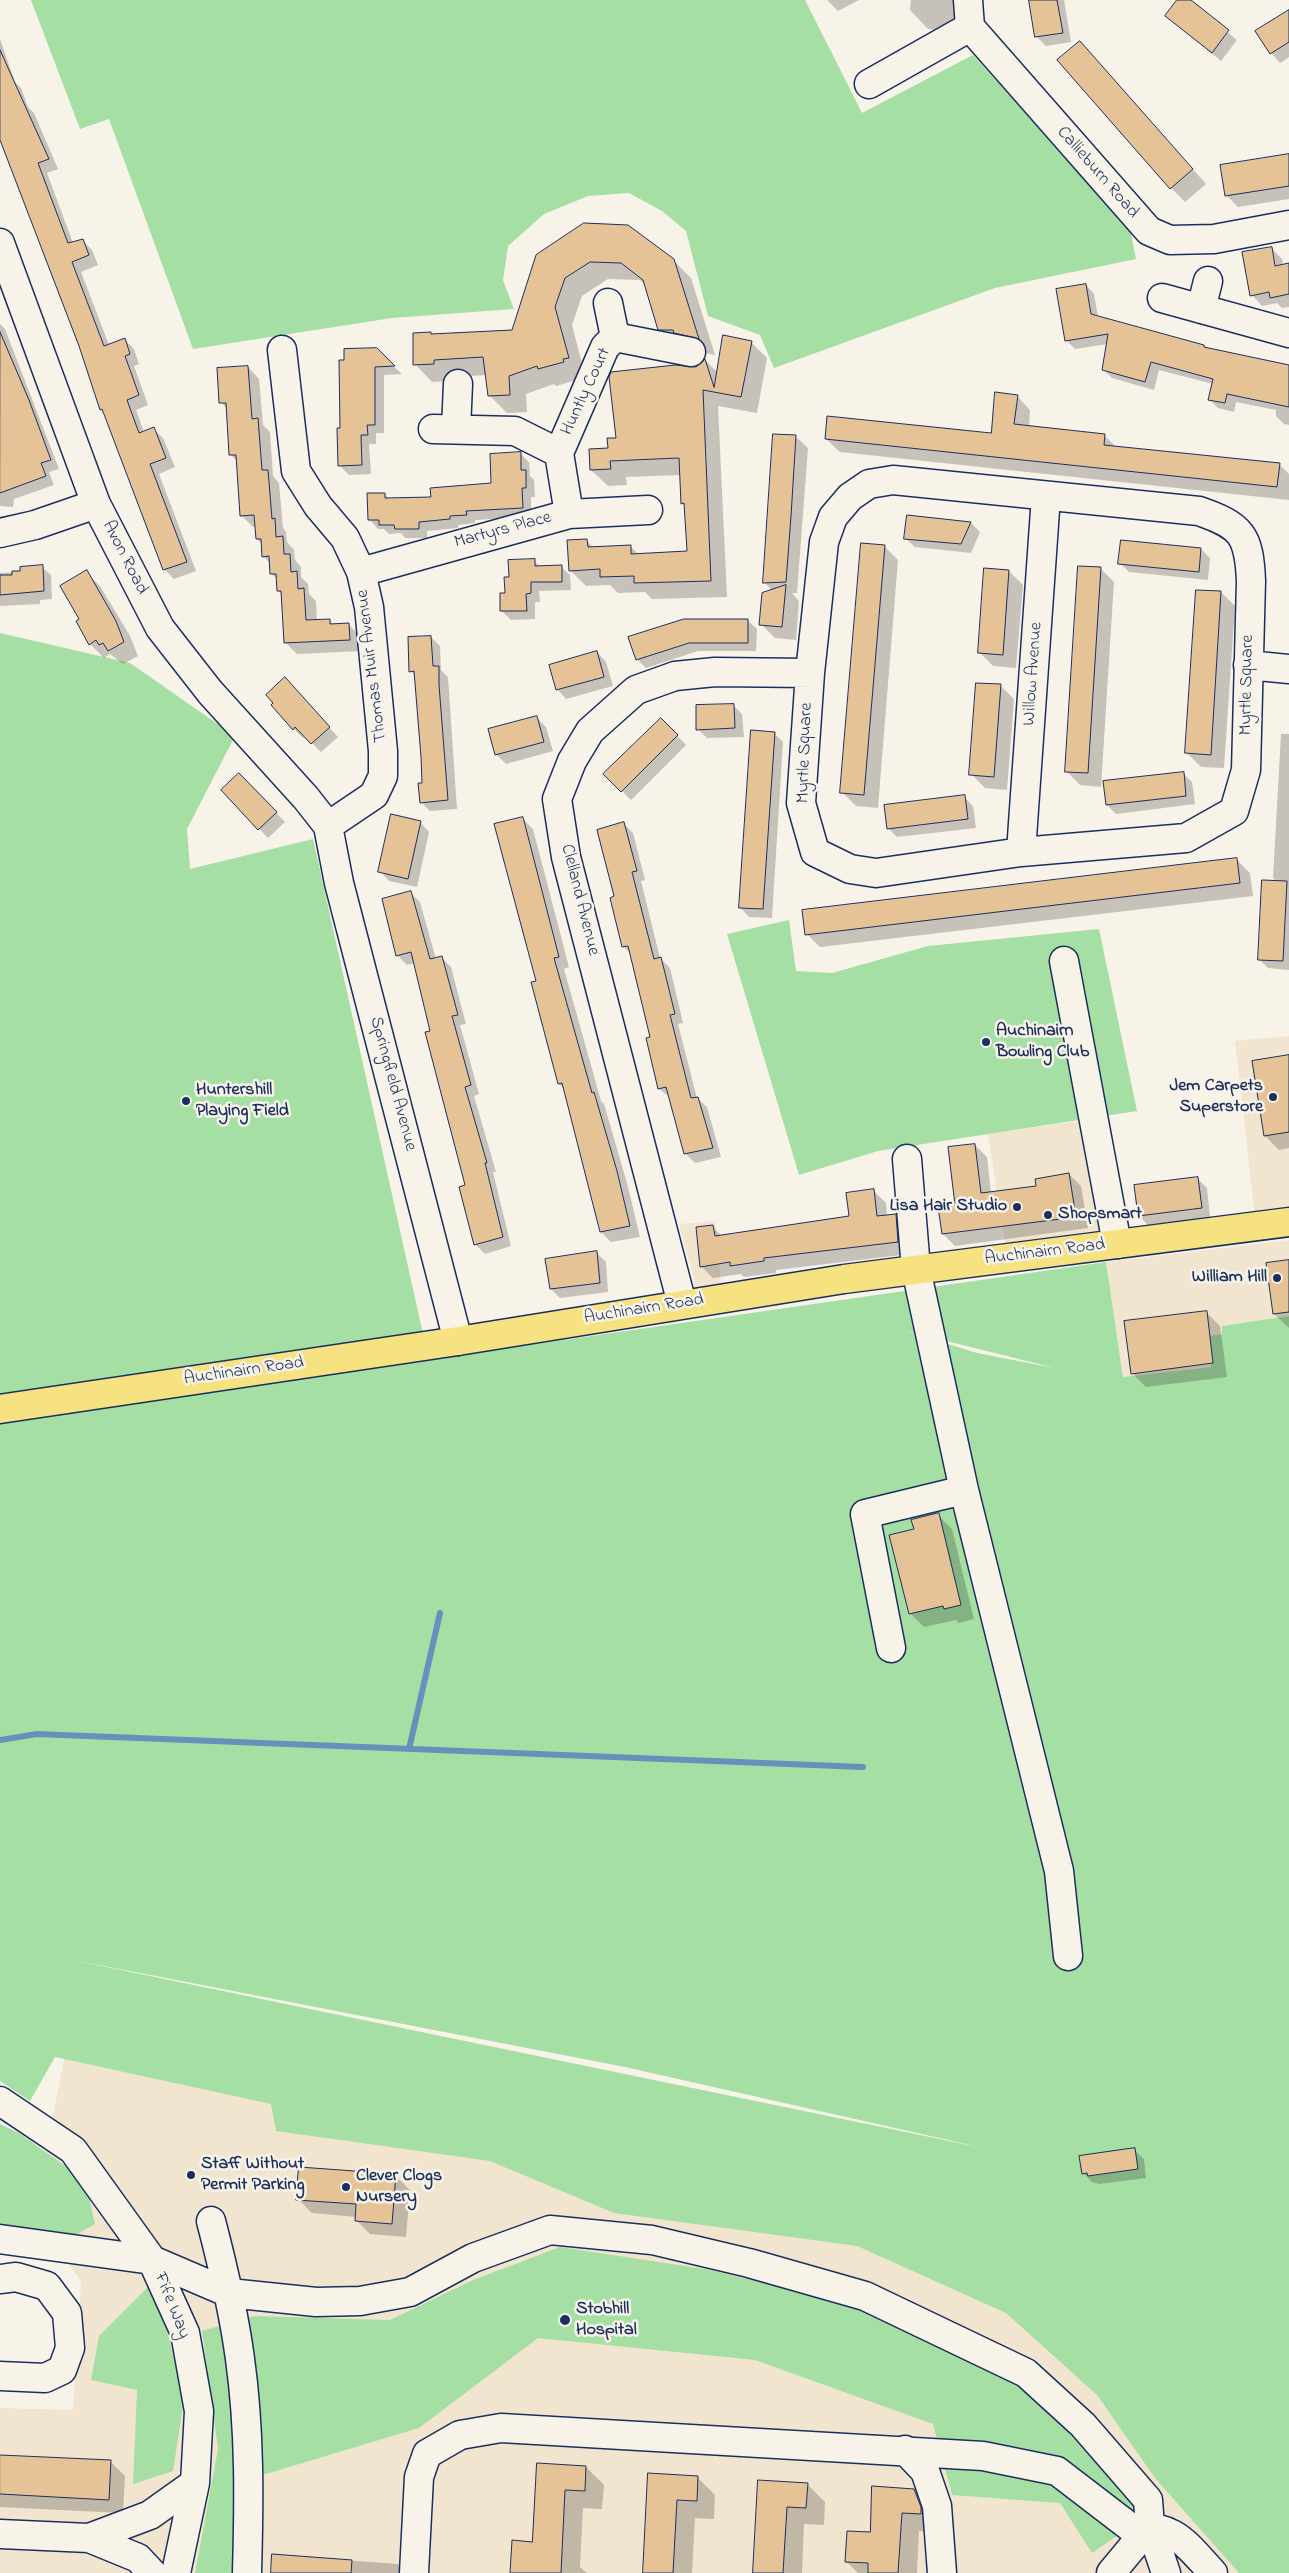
<!DOCTYPE html>
<html>
<head>
<meta charset="utf-8">
<style>
  body { margin:0 }
  canvas { display:block; background:#f7f3e8 }
</style>
</head>
<body>
<canvas width="1289" height="2573"></canvas>
<script>
const ctx = document.querySelector('canvas').getContext('2d');
ctx.lineJoin = 'round';
function fill(path, color) { ctx.fillStyle = color; ctx.fill(path, 'evenodd'); }
function stroke(path, color, width, dash) { ctx.strokeStyle = color; ctx.lineWidth = width; ctx.lineCap = dash ? 'butt' : 'round'; ctx.setLineDash(dash || []); ctx.stroke(path); }
function write(font, color, halo, rows, align = 'center') {
  ctx.font = font + ' "Indie Flower",sans-serif'; ctx.lineWidth = 5; ctx.setLineDash([]); ctx.textBaseline = 'middle'; ctx.strokeStyle = halo; ctx.fillStyle = color; for (const [text, x, y, turn = 0] of rows) {
    ctx.save(); ctx.translate(x, y); ctx.rotate((+turn || 0) * Math.PI / 180); ctx.textAlign = isNaN(turn) ? turn : align; if (halo) ctx.strokeText(text, 0, 0); ctx.fillText(text, 0, 0); ctx.restore();
  }
}
fill(new Path2D(`
  M1289,1036v177l-34,4 -20,-176z
  M1086,1120l24,109 -105,14 -17,-109z
  M715,1221l6,62 -25,4 -17,-63z
  M1289,1240v76l-67,10v8l-13,2 3,31 -89,10 -17,-115z
  M65,2054l837,187 223,118 160,214h-1285v-165l73,2 8,-129 -48,-65z`), '#f2e5d0');
fill(new Path2D(`
  M31,0h774l57,113 111,-58 157,174 6,30 -141,29 -221,80 -14,-33 -52,-19 -22,-85 -24,-20 -33,-18 -41,3 -44,18 -36,32 -5,34 11,29 -122,9 -199,31 -84,-230 -29,10z
  M0,633l130,30 105,73 -48,93 3,40 123,-30 110,495 -423,62z
  M789,920l7,51 36,2 96,-27 171,-17 38,182 -259,40 -79,24 -72,-241z
  M1106,1262l17,115 88,-10 -2,-31 13,-2v-8l67,-10v1257h-50l-84,-95 -58,-83 -91,-82 -149,-67 -243,-33 -124,-52 -214,-30 -5,-27 -216,-47 -25,44 -30,-20v-660zM906,1331l149,37 -78,-15zM68,1959l557,108 363,82z
  M0,2124l19,9 66,47 10,44 -23,13 -72,-12z
  M560,2247l145,22 129,30 97,36 81,43 54,47 62,62 15,31 -51,35 -32,-50 -108,-8 -19,-71 -178,-64 -217,-22 -119,90 -183,55 -4,90h-37l23,-124 -16,-118 52,-15 136,4 83,-40z
  M149,2286l19,48 16,66 -11,71 -40,13 4,-94 -46,-10 8,-44z`), '#a6dfa4');
fill(new Path2D(`
  M827,0h32l-21,11z
  M911,0h48l-5,32 -26,-3 -18,-19z
  M1030,0h34l7,42 -25,4 -9,-9z
  M1179,0h10l48,40 -16,21 -55,-45z
  M1289,11v46l-9,6 -9,-10z
  M0,39l15,43 6,6 7,19 6,6 24,56 -11,4 26,70 9,-3 10,10 6,15 -17,7 28,73 15,-6 10,10 5,15 -5,2 14,39 -12,5 8,22 9,-3 10,9 12,29 -16,7 37,97 -22,8 -10,-10 -59,-155 -4,-5 -21,-63 -80,-211z
  M1080,42l126,142 -21,18 -14,-14z
  M1289,156v43l-51,8 -12,-12z
  M1271,248l11,11 1,7 6,-1v42l-7,1 -5,-5 -15,3 -10,-11z
  M537,256l136,4 18,18 24,77 -38,-8 -18,-18 -14,-44 -5,-5 -32,-1 -26,17 -10,29 13,50 -5,4 -24,7 -2,-2 -28,10 1,18 -20,1 -17,-17 -3,-21 -36,2v4l-19,1 -17,-18 16,-31 2,3 80,-5z
  M1086,285l8,9 4,23 108,32 83,17v59l-5,-1 -8,-8v-6l-40,-8 -2,10 -16,-4 -8,-8 3,-16 -54,-14 -5,20 -42,-12 -9,-9 5,-25 -33,5 -9,-9z
  M0,324l5,5 54,140 -10,3 5,13 -40,14 -1,8 -13,-1z
  M751,342l16,16 -10,55 -39,-7 9,191 -75,2 -7,-7 -27,1 -8,-8 -24,1 -16,-16 17,-29 7,7 37,-1 8,8 49,-3 -2,-45 -4,-4 -1,-28 -55,2 1,8 -19,1 -17,-16 27,-31 87,-79 13,13z
  M376,350l26,24 -18,1v58h-8v11h-7l2,30 -22,1 -9,-9z
  M248,367l11,12 4,46 7,7 3,44 6,7 4,45 3,4 1,10 7,8 1,10 6,7v10l7,7 1,10 7,7 1,20 12,-1 5,5 14,-1 12,12 1,15 -64,3 -12,-12 -2,-47 -5,-4v-11l-7,-7 -1,-10 -7,-7 -1,-12 -5,-5 -1,-12h-3l-12,-12 -3,-53 -7,-7 -3,-45 -7,-8z
  M1017,396l13,14 -1,17 76,9 12,12 162,16 10,10v26l-449,-48 -14,-13 166,-5z
  M774,435l22,2 12,11 -11,145h-5l7,8 -3,39 -21,-2 -14,-14 12,-33 -9,-9z
  M520,453l9,9 1,14 4,4 1,17h-4v20l-56,3v3l-17,2v3l-31,3v7h-22l-4,-5 -12,1 -5,-5h-6l-9,-10 16,-25 4,5 43,-1 60,-14z
  M971,523l9,9 -9,21 -56,-6 -10,-9z
  M884,546l14,14 -20,248 -22,-2 -14,-14z
  M1201,549l9,9 -2,22 -79,-8 -9,-9z
  M534,561l7,6h20l9,8 1,15 -32,1 1,11h-5v17l-24,1 -9,-9 8,-33z
  M42,567l9,8 1,24 -12,1v4l-40,2v-33l21,-1z
  M1100,568l14,14 -13,205 -21,-2 -14,-14z
  M1009,571l14,14 -7,83 -23,-2 -14,-14z
  M86,572l14,14 30,50 8,20 -15,8 -13,-10 -6,4 -14,-14 -9,-24z
  M1221,592l14,14 -11,162 -23,-1 -14,-14z
  M747,620l10,9 -1,22h-58l-52,17 -9,-9z
  M431,637l9,9 1,24 7,7 9,132 -27,2 -9,-9 2,-18 -8,-108 -4,-5z
  M597,652l9,10 7,24 -47,13 -9,-10z
  M1000,685l14,14 -7,91 -22,-2 -14,-14z
  M294,688l44,49 -17,15 -16,-16 -2,2 -9,-9z
  M733,705l9,9 2,23 -37,1 -9,-9z
  M537,718l9,9 7,24 -47,13 -10,-10z
  M661,719l25,26 -55,55 -26,-26z
  M774,733l9,9 -11,176 -23,-1 -9,-10z
  M1281,734h8v236l-21,-2 -9,-9 18,-77 -4,-4z
  M1183,773l9,9 3,22 -79,10 -9,-9z
  M239,774l46,48 -17,16 -45,-48z
  M964,797l9,9 3,22 -79,9 -9,-9z
  M523,819l10,10 36,138 -5,2 37,132 3,3 23,79 13,54 -29,5 -10,-10 -36,-142 -6,-6 -22,-102z
  M420,822l9,10 -12,55 -28,-6 -9,-10z
  M624,824l9,9 12,47 -4,1 19,77 10,10 13,55 -5,1 19,74 10,9 14,50 -26,6 -10,-10 -15,-56 -11,-8 -7,-51 -21,-84 -7,-7 -12,-49 4,-1z
  M1237,860l13,13 3,23 -433,51 -13,-13z
  M411,893l9,9 16,57 5,-2 10,10 15,57 -6,1 19,69 -5,2 22,76h-3l18,74 -26,8 -9,-9 -15,-57 5,-2 -51,-223 -8,2 -9,-9z
  M1289,1056v92l-10,2 -14,-14 -12,-74z
  M975,1145l12,12 4,36 46,-6 32,-13 12,12 7,42 -133,18 -12,-12 13,-28z
  M1197,1178l10,10 3,29 -62,8 -9,-9z
  M873,1190l13,13 1,13 8,-1 13,13 2,26 -134,16v3l-32,4 -3,-3 -28,4 -12,-12 11,-40 10,10 129,-19z
  M597,1253l9,9 2,30 -48,6 -9,-9z
  M1289,1262v66l-15,-14z
  M1206,1312l14,14 7,51 -81,10 -14,-14z
  M938,1515l14,14 22,90 -15,4 -3,-3 -32,7 -14,-14 5,-83z
  M1134,2150l10,9 2,19 -47,6 -7,-2 -9,-9z
  M396,2176l14,14 -4,47 -36,-3 -14,-14v-3l-44,-4 -14,-14z
  M0,2456l111,6 14,14 -2,37 -123,-6z
  M538,2465l48,2 18,18 -2,24 -19,-1 -3,59 7,6h-76l22,-30z
  M650,2475l47,2 18,18 -1,24 -19,-1 -3,55h-48z
  M759,2481l48,3 18,18 -1,23 -20,-1 -2,49h-48z
  M914,2490l18,18 6,24 -19,-1 -2,42h-59l-11,-11z
  M274,2555l124,9 9,9h-135z`), '#0003');
stroke(new Path2D(`
  M0,1740l37,-6 826,33
  M409,1749l31,-136`), '#6b8fbd', 6);
const building = new Path2D(`
  M1029,0h28l6,33 -28,4z
  M1177,0h14l38,30 -17,23 -47,-37z
  M1289,10v32l-19,12 -15,-23z
  M1080,41l113,128 -23,20 -113,-129z
  M0,50l49,109 -11,4 30,80 15,-4 6,16 -17,7 32,84 21,-8 5,16 -5,2 14,39 -12,5 12,33 15,-6 12,31 -16,6 37,98 -24,8 -61,-161 -2,1 -21,-64 -79,-206z
  M1289,154v32l-64,10 -5,-31z
  M584,223l44,2 46,34 25,80 -25,-6 -1,-3h-15l-15,-50 -22,-17 -31,-1 -25,16 -10,29 14,51 -6,1 1,3 -26,7 -1,-3 -28,10 1,19 -22,1 -5,-39 -49,3v4l-21,1v-32l18,-1v2l81,-4 24,-75z
  M1272,247l3,19 14,-3v31l-19,4 -1,-6 -19,4 -8,-44z
  M1086,284l5,30 113,31v2l85,18v42l-62,-13 -2,9 -17,-3 5,-21 -62,-17 -6,20 -43,-12 6,-36 -43,7 -9,-52z
  M0,332l29,68 22,60 -10,3 5,13 -46,17z
  M723,335l29,6 -11,56 -38,-7 8,191 -77,2v-7l-34,1v-8l-31,2 -2,-31 20,-1 1,8 43,-2v9l56,-3 -3,-48 -3,1 -2,-46 -69,3 1,8 -21,1 -1,-21 19,-1 -1,-10h9l-7,-61 2,-5 64,-7 21,2 9,-8 9,28z
  M377,348l18,18 -20,1v58h-8l1,10h-7l1,30 -24,1 -1,-38h3l-1,-68h5v-11z
  M248,366l4,53 6,-1 4,52h6l4,49 3,-1 1,19 7,-1 1,18h6l1,18 6,-1 1,18 6,-1 2,32 24,-1v5l19,-1 1,17 -66,3 -3,-52h-4l-1,-17h-6l-1,-18 -7,1 -1,-18h-5l-2,-24 -14,1 -4,-61h-7l-3,-52h-7l-2,-35z
  M995,392l23,3 -4,29 91,10 -1,11 176,18 -3,24 -452,-48 2,-23 164,17z
  M773,434l23,1 -5,81 -5,66 -23,1z
  M521,452v18h5v18h-4l1,20 -57,3 1,4 -17,1v3l-31,3v7h-24l-1,-4h-15v-5h-11l-1,-27h18v5l46,-1 -1,-9 61,-5 -1,-29z
  M907,515l64,7 -10,22 -57,-5z
  M1121,540l80,8 -2,24 -81,-8z
  M861,543l24,2 -21,250 -24,-2z
  M535,559v7l27,-1v17h-31v11l-5,1 1,17h-27v-18h5l-1,-16h5l-1,-17z
  M43,565l1,26 -44,4v-20h12v-4h8v-4z
  M1078,566l23,1 -13,206 -23,-1z
  M984,568l25,2 -6,85 -25,-2z
  M87,570l29,51 8,21 -16,9 -5,-8 -4,2 -3,-5 -7,5 -13,-24 3,-2 -19,-33z
  M786,585l-4,42 -23,-2 3,-32z
  M1196,590l25,1 -10,164 -26,-2z
  M684,619h64v24h-59l-53,17 -8,-23z
  M431,636l2,30h6v19l9,115 -28,3 -2,-20h4l-1,-26 -7,-86 -5,1 -1,-35z
  M597,651l7,26 -48,13 -7,-25z
  M285,677l45,50 -19,17 -16,-17 -2,3 -22,-25 2,-2 -7,-8z
  M976,683l25,1 -7,93 -25,-2z
  M734,704l1,24 -39,2v-25z
  M537,716l7,26 -49,13 -7,-26z
  M661,718l17,17 -57,57 -18,-18z
  M751,730l24,2 -12,177 -24,-1z
  M1184,772l2,24 -80,9 -3,-24z
  M239,773l38,39 -19,18 -37,-40z
  M965,795l3,24 -81,10 -3,-24z
  M391,814l30,7 -13,58 -30,-7z
  M523,817l36,140 -5,1 38,135 2,-1 23,79 13,55 -30,6 -38,-149 -4,1 -27,-102 5,-1 -42,-157z
  M624,822l13,49 -5,1 22,87 7,-2 14,57 -5,1 21,83 7,-1 15,51 -29,6 -18,-67 -8,2 -12,-51 4,-1 -22,-91 -6,1 -12,-49 4,-2 -17,-66z
  M1237,858l3,25 -435,52 -3,-25z
  M1262,880l25,1 -4,80 -25,-1z
  M411,891l19,68 12,-3 16,59 -6,1 19,69 -6,2 22,76h-2l18,74 -29,8 -15,-58 6,-2 -40,-153 5,-1 -19,-79 -15,4 -14,-57z
  M1289,1055v77l-25,4 -12,-75z
  M975,1144l6,49 55,-7 -1,-7 34,-6 7,44 -134,17 -4,-27 17,-2 -7,-58z
  M1198,1177l4,31 -64,8 -4,-31z
  M874,1189l3,27 19,-2 2,28 -134,16v3l-34,5v-4l-30,5 -4,-40 17,-2 2,11 134,-20 -3,-23z
  M597,1251l3,32 -50,6 -5,-30z
  M1289,1260v52l-16,2 -7,-51z
  M1207,1311l6,52 -82,11 -7,-53z
  M939,1513l22,92 -17,4 -1,-3 -34,8 -20,-79 25,-6 -3,-9z
  M1135,2148l3,21 -50,7 -1,-3 -5,1 -3,-18z
  M299,2167l97,7 -4,50 -37,-3 1,-17 -60,-4z
  M0,2455l111,5 -2,40 -109,-6z
  M537,2463l49,3 -1,25 -20,-1 -4,83h-51l2,-33 20,2z
  M648,2473l50,3 -1,25 -20,-1 -4,73h-30z
  M758,2480l50,3 -2,25 -19,-1 -4,66h-30z
  M872,2486l42,3 7,18v7l-19,-1 -4,60h-30v-10l-23,-1 2,-31 23,1z
  M272,2554l80,6 -1,13h-80z`);
fill(building, '#e5c397');
stroke(building, '#1b2f5e', 1);
const minor = new Path2D(`
  M968,0l2,27 179,204 21,9 44,-1 75,-14
  M869,84l101,-57
  M0,243l96,261 64,124 50,64 96,106 22,28 11,57 119,458
  M1162,298l127,35
  M1201,309l7,-28
  M615,337l76,15
  M282,350l14,121 22,35 27,32 16,34 8,35 14,144v25l-9,19 -46,31
  M433,429l82,2 44,22
  M456,429l2,-45
  M893,480l306,31c43,15 50,24 52,70l-5,189 -12,41 -48,27 -165,14 -145,21 -26,-4 -35,-17 -14,-49 9,-130 14,-131 9,-25 17,-20 19,-13z
  M569,514l-10,-61 46,-106 10,-10 -7,-34
  M0,533l35,-8 61,-21
  M361,572l208,-58 79,-4
  M1248,665l41,4
  M1021,852l25,-356
  M1064,961l53,283
  M907,1159l9,110 48,221 95,381 9,85
  M682,1304l-116,-447 -9,-58 15,-38 18,-30 46,-41 39,-14 40,-4 95,1
  M891,1648l-26,-134 99,-24
  M0,2101l73,49 79,110 33,73 14,78 -4,72 -19,90
  M211,2221c12,46 23,92 29,138 10,71 9,143 7,214
  M0,2239l152,21 77,33 87,9 44,-1 50,-9 63,-34 77,-28 102,10 97,23 116,33 161,77 57,52 65,75 2,26 16,47
  M0,2279l16,-2 31,9 20,27 3,35 -8,22 -17,8 -45,-2
  M905,2450l20,21 12,35 5,67
  M0,2534l89,4 49,20 14,15
  M89,2538l61,-23 45,-32
  M414,2573l5,-96 8,-23 33,-19 41,-7 482,28 74,15 73,56c45,-3 55,16 83,46
  M1111,2573l39,-47`);
const major = new Path2D(`
  M0,1409l458,-68 386,-62 445,-57`);
stroke(minor, '#1b2f5e', 31);
stroke(major, '#1b2f5e', 31);
stroke(minor, '#f7f3e8', 28);
stroke(major, '#f7e281', 28);
for (const [x, y, r, color] of [
  [986,1042,5,"#1b2f5e"],
  [1273,1097,5,"#1b2f5e"],
  [186,1101,5,"#1b2f5e"],
  [1017,1207,5,"#1b2f5e"],
  [1048,1215,5,"#1b2f5e"],
  [1277,1278,5,"#1b2f5e"],
  [191,2175,5,"#1b2f5e"],
  [346,2187,5,"#1b2f5e"],
  [565,2320,6,"#1b2f5e"]
]) { const dot = new Path2D(); dot.arc(x, y, r, 0, 2 * Math.PI); ctx.fillStyle = color; ctx.fill(dot); stroke(dot, '#f7f3e8', 2); }
write('18px', '#1b2f5e', '#f7f3e8', [
  ["Callieburn Road",1097,173,49],
  ["Huntly Court",587,392,-65],
  ["Martyrs Place",503,531,-15],
  ["Avon Road",124,558,63],
  ["Thomas Muir Avenue",373,666,-97],
  ["Willow Avenue",1034,674,-86],
  ["Myrtle Square",1248,685,-89],
  ["Myrtle Square",806,753,-88],
  ["Clelland Avenue",579,900,76],
  ["Springfield Avenue",392,1084,75],
  ["Auchinairn Road",1045,1253,-7],
  ["Auchinairn Road",644,1310,-9],
  ["Auchinairn Road",244,1372,-8],
  ["Fife Way",171,2306,68]
]);
write('bold 18px', '#1b2f5e', '#f7f3e8', [
  ["Auchinairn",996,1032],
  ["Bowling Club",996,1053],
  ["Jem Carpets",1263,1087,"right"],
  ["Superstore",1263,1108,"right"],
  ["Huntershill",196,1091],
  ["Playing Field",196,1112],
  ["Lisa Hair Studio",1007,1207,"right"],
  ["Shopsmart",1058,1215],
  ["William Hill",1267,1278,"right"],
  ["Staff Without",201,2165],
  ["Permit Parking",201,2186],
  ["Clever Clogs",356,2177],
  ["Nursery",356,2198],
  ["Stobhill",576,2310],
  ["Hospital",576,2331]
], 'left');
</script>
</body>
</html>
